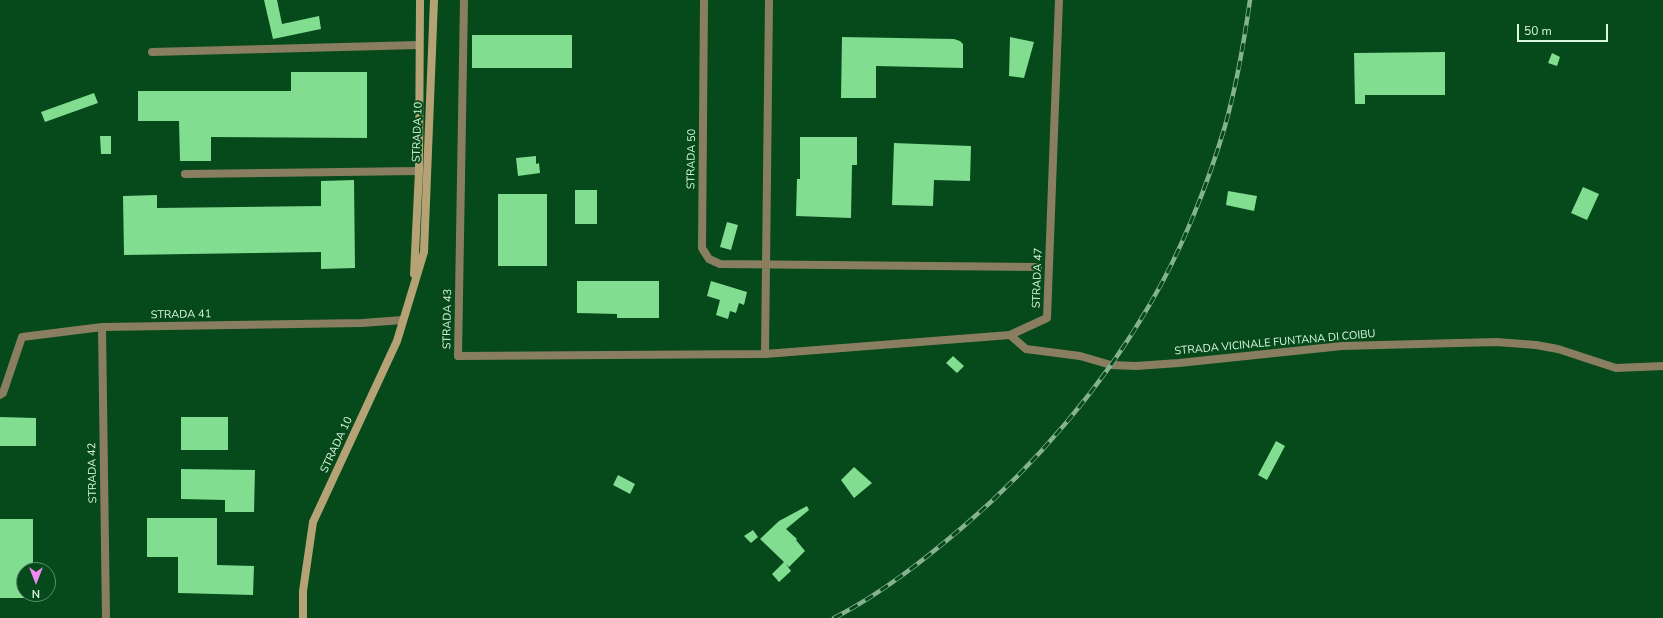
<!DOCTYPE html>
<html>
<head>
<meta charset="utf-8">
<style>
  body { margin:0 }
  #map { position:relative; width:1663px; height:618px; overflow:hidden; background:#06491b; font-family:"Nunito Sans",sans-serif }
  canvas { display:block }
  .north { position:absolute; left:16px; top:562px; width:40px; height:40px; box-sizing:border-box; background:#06491b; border:1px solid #5b8f69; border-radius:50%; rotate:180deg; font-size:11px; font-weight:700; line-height:16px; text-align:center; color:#daf8dd }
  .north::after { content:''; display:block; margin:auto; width:14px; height:18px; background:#f389f1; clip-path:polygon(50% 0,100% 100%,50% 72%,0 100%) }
  .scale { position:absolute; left:1517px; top:24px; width:91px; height:18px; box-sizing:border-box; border:2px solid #daf8dd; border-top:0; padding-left:5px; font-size:12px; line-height:14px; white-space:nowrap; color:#daf8dd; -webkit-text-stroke:3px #06491b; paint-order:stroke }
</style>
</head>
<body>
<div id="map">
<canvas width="1663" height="618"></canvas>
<div class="north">N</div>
<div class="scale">50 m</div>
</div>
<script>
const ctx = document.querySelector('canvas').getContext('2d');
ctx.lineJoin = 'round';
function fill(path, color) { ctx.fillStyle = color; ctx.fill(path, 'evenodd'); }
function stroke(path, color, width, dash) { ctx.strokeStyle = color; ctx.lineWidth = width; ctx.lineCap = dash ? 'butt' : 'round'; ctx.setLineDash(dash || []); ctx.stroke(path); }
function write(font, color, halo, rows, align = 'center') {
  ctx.font = font + ' "Nunito Sans",sans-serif'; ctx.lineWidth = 4; ctx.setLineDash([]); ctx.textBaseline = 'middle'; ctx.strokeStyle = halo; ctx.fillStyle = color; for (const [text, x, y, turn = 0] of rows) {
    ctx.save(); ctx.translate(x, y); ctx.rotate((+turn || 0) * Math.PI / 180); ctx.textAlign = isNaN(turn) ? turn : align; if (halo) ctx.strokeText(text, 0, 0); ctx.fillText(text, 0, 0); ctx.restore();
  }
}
fill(new Path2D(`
  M264,0h13l5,24 37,-8 2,13 -48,10z
  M472,35h100v33h-100z
  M842,37l112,2 6,2 3,3v24l-87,-2v32h-35z
  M1010,37l24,5 -10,36 -15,-2z
  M1445,52v43h-80v9h-10l-1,-51z
  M1552,53l8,4 -3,9 -9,-3z
  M291,72h76v66l-156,-1v24h-31l-1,-40h-41v-30h153z
  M94,93l4,10 -53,19 -4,-10z
  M100,136h11v18h-10z
  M800,137h57v28h-5l-1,53 -55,-2 1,-37h3z
  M894,143l77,3 -1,35 -36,-1 -1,26 -41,-1z
  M536,156v8l3,-1 1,10 -22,3 -2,-18z
  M354,180l1,88 -34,1v-17l-197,3 -1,-59 34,-1v13l164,-2v-25z
  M1583,187l16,7 -12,26 -16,-7z
  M575,190h22v34h-22z
  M1228,191l29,5 -3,15 -28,-6z
  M498,194h49v72h-49z
  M727,222l11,3 -7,25 -11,-3z
  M577,281h82v37h-42v-4l-40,-1z
  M711,281l36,11 -3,13 -5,-2 -3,10 -6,-2 -2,8 -12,-4 4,-15 -13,-4z
  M953,356l11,10 -7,7 -11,-10z
  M0,417l36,1v28h-36z
  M181,417h47v33h-47z
  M1276,441l9,5 -18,34 -9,-5z
  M854,467l18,16 -18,15 -13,-18z
  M181,469l74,1 -1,42h-29v-12l-44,-1z
  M618,475l17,9 -5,10 -17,-9z
  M807,506l2,4 -23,19 11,10 -1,1 9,11 -16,16 -3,-3 5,7 -12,11 -7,-8 12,-12 -24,-23 19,-18z
  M147,518h70v47l37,1 -1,29 -75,-2v-36h-31z
  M0,519h33v51h-9v28h-24z
  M753,530l5,7 -7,6 -7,-7z`), '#81dd90');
stroke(new Path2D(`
  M464,0l-6,356 307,-2 245,-19 37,-17 12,-318
  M704,0l-2,248 7,11 11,5 318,3
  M152,52l267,-7
  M185,174l234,-3
  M102,327l4,291
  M1010,335l16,14 54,7 31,9 25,1 43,-3 163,-17 154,-4 40,3 22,4 58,19 47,-2
  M765,354l4,-354
  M0,395l3,-2 19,-56 80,-10 260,-4 41,-3`), '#8a7e61', 8);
stroke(new Path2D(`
  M414,274l5,-103 1,-171
  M303,618v-27l10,-69 84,-181 27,-89 10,-252`), '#b6a375', 8);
const rail = new Path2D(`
  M834,618c47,-24 90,-58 130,-92 71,-61 139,-140 186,-222 31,-52 58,-120 75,-178 12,-42 19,-84 25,-126`);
stroke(rail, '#85b28f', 4.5);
stroke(rail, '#06491b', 3, [9]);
write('11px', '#daf8dd', '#06491b', [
  ["STRADA 10",418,132,-88],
  ["STRADA 50",692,159,-89],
  ["STRADA 47",1038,278,-88],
  ["STRADA 41",181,315,-1],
  ["STRADA 43",448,319,-89],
  ["STRADA VICINALE FUNTANA DI COIBU",1275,343,-5],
  ["STRADA 10",337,445,-65],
  ["STRADA 42",93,473,-91]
]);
</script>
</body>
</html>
